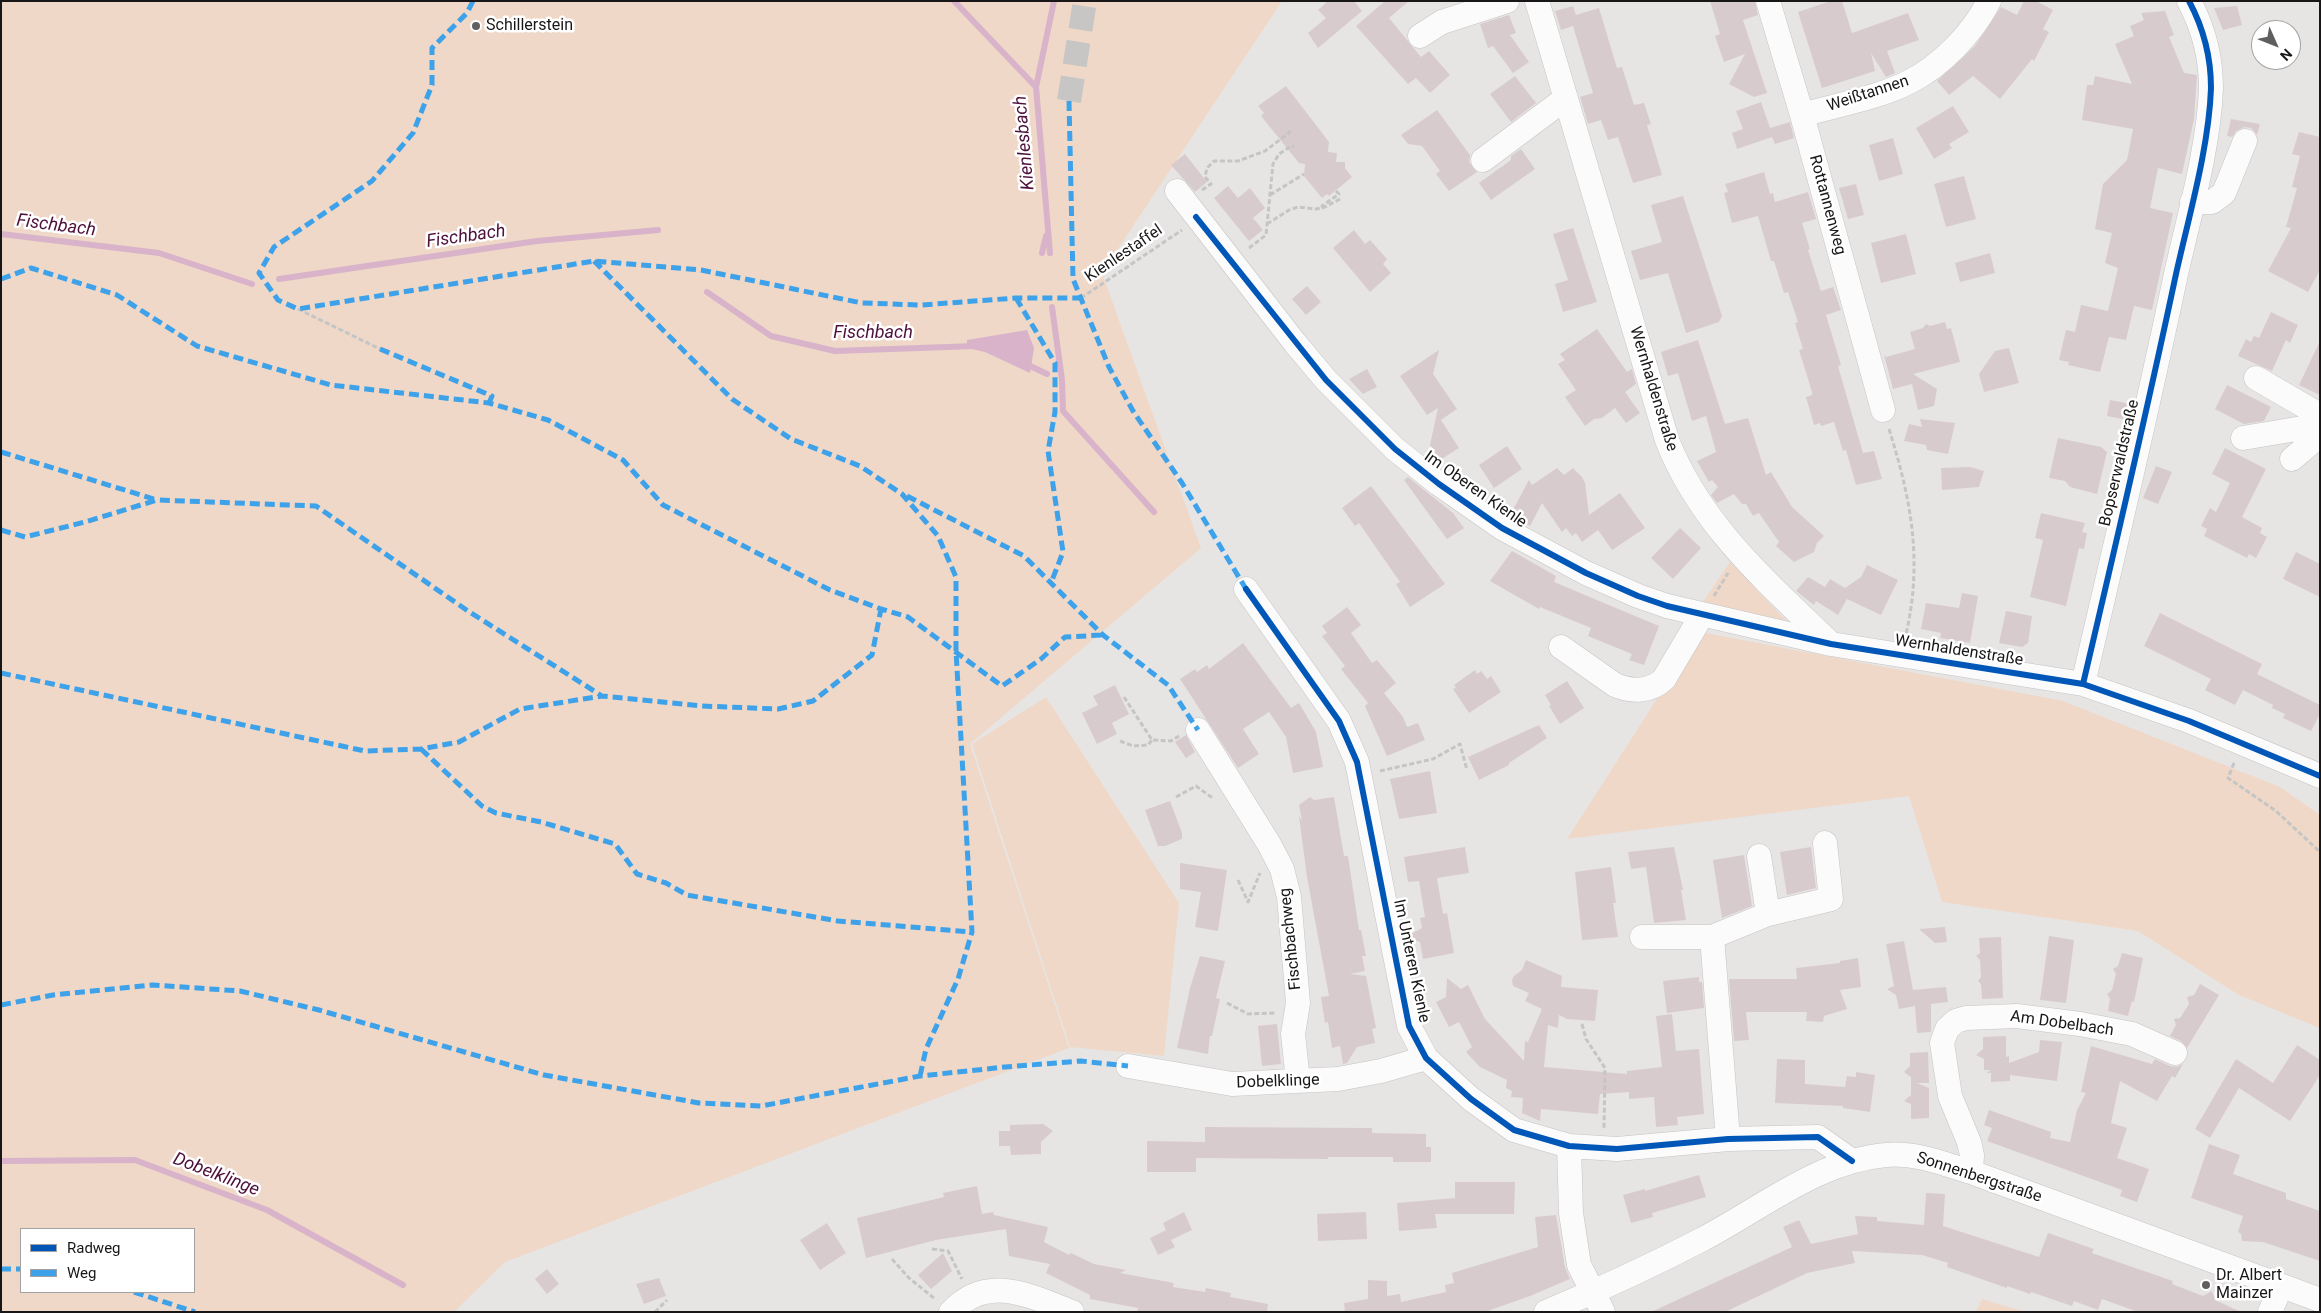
<!DOCTYPE html>
<html>
<head>
<meta charset="utf-8">
<style>
  body { margin:0 }
  #map { position:relative; width:2321px; height:1313px; overflow:hidden; background:#e7e5e4; font-family:Roboto,sans-serif }
  canvas { display:block }
  .frame { position:absolute; inset:0; border:2px solid #181616; pointer-events:none }
  .legend { position:absolute; left:20px; top:1228px; width:175px; height:65px; box-sizing:border-box; background:#fff; border:1px solid #a3a2a2; margin:0; padding:6px 9px; list-style:none; font-size:15px; color:#181616 }
  .legend li { display:flex; align-items:center; gap:10px; height:25px }
  .legend b { width:25px; border:1px solid #a3a2a2 }
  .north { position:absolute; left:2251px; top:20px; width:50px; height:50px; box-sizing:border-box; background:#fff; border:1px solid #a3a2a2; border-radius:50%; rotate:134deg; font-size:14px; font-weight:700; line-height:20px; text-align:center; color:#181616 }
  .north::after { content:''; display:block; margin:auto; width:18px; height:22px; background:#605e5e; clip-path:polygon(50% 0,100% 100%,50% 72%,0 100%) }
</style>
</head>
<body>
<div id="map">
<canvas width="2321" height="1313"></canvas>
<div class="frame"></div>
<ul class="legend">
<li><b style="height:6px;background:#0057b8"></b>Radweg</li>
<li><b style="height:6px;background:#3da2ea"></b>Weg</li>
</ul>
<div class="north">N</div>
</div>
<script>
const ctx = document.querySelector('canvas').getContext('2d');
ctx.lineJoin = 'round';
function fill(path, color) { ctx.fillStyle = color; ctx.fill(path, 'evenodd'); }
function stroke(path, color, width, dash) { ctx.strokeStyle = color; ctx.lineWidth = width; ctx.lineCap = dash ? 'butt' : 'round'; ctx.setLineDash(dash || []); ctx.stroke(path); }
function write(font, color, halo, rows, align = 'center') {
  ctx.font = font + ' Roboto,sans-serif'; ctx.lineWidth = 5; ctx.setLineDash([]); ctx.textBaseline = 'middle'; ctx.strokeStyle = halo; ctx.fillStyle = color; for (const [text, x, y, turn = 0] of rows) {
    ctx.save(); ctx.translate(x, y); ctx.rotate((+turn || 0) * Math.PI / 180); ctx.textAlign = isNaN(turn) ? turn : align; if (halo) ctx.strokeText(text, 0, 0); ctx.fillText(text, 0, 0); ctx.restore();
  }
}
fill(new Path2D(`
  M1,1h1281l-180,272 99,275 -231,196 99,304 -564,214 -51,50h-453zM21,1229h173v63h-173z
  M1730,562l69,72 -105,-19z
  M1700,632l363,69 217,86 40,28v213l-81,-33 -101,-64 -196,-29 -33,-106 -342,43z
  M1046,697l133,206 -15,153 -94,-9 -98,-303z
  M1982,1299l43,13h-49z`), '#efd8c7');
fill(new Path2D(`
  M1027,330l7,18 -4,25 -45,-21 -18,-4v-8z`), '#d8b3c9');
stroke(new Path2D(`
  M954,1l82,86 14,166
  M1036,87l18,-86
  M1,234l158,19 93,31
  M1042,253l4,-17
  M279,279l258,-38 121,-11
  M707,292l64,44 64,15 140,-5
  M1052,307l10,73 1,31 91,101
  M1024,363l23,11
  M1,1161l134,-1 132,50 136,75`), '#d8b3c9', 6);
fill(new Path2D(`
  M1328,1h26l8,10 -44,37 -10,-15 18,-15 -8,-8z
  M1385,1h24l-20,17 32,39 8,-6 21,24 -20,18 -14,-15 -8,6 -52,-58z
  M1710,1h45l3,14 -15,5 24,73 -13,4 -25,-13 16,-30 -21,8 -9,-26 5,-2z
  M1831,1h11l10,32 56,-20 11,27 -32,11 8,22 -9,4 -15,-24 4,18 -53,17 -24,-76z
  M2024,1h12l17,9 -10,19 6,3 -15,29 -2,-2 -32,40 -27,-23 -24,19 -12,-14 38,-35 26,-39 16,8z
  M1573,6l3,9 23,-7 18,60 5,-1 12,38 10,-2 7,21 -4,1 15,50 -29,8 -15,-46 -10,3 -7,-20 -13,4 -8,-27 13,-4 -9,-30 -11,-37 -12,4 -6,-19z
  M2237,6l5,19 -19,5 -9,-22z
  M2165,11l9,24 -5,2 15,36 13,2 -3,44 -12,55 -24,-6 -8,40 23,5 -21,97 -18,-4 -8,34 -17,-3 -9,35 -32,-7 1,-3 -10,-2 7,-30 9,2 6,-27 27,6 10,-43 -13,-5 7,-30 -17,-4 8,-45 24,-24 6,-31 -51,-9 5,-35h6l2,-9 37,8 -17,-40 19,-8 -4,-10 14,-6 -3,-7z
  M1509,15l7,18 -6,2 19,27 -16,11 -20,-27 -5,2 -8,-24z
  M1515,76l21,27 -25,19 -21,-28z
  M1286,86l43,56 -1,10 9,1 -1,9h9v6l7,9 -23,19 -2,-2 -5,4 -18,-22 1,-12 -6,-1 -38,-47 3,-3 -6,-7z
  M1761,102l9,26 20,-6 4,16 -19,6 -3,-7 -35,12 -5,-16 11,-4 -7,-18z
  M1953,106l16,26 -20,12 3,4 -18,11 -18,-31z
  M1437,110l33,45 -1,7 8,10 -28,19 -13,-17 4,-3 -18,-25 -14,-2 -7,-9z
  M2231,119l29,5 -3,11 -6,-7 -7,-1 -8,4 -4,6 -5,-1z
  M2299,132l21,5v133l-12,22 -40,-21 23,-43 -5,-1 11,-39 -5,-1 8,-31 -8,-2z
  M1893,138l10,36 -24,7 -10,-36z
  M1521,149l14,20 -44,31 -12,-17 32,-23v-4z
  M1185,154l22,28 -12,10 -24,-27z
  M1764,172l6,22 3,-1 2,9 33,-10 8,27 -14,4 8,26 -2,1 13,41 12,-4 8,23 -15,5 15,50 -3,1 25,87 11,-2 8,28 -26,6 -10,-35 -3,1 -9,-29 -13,4 -1,-3 -6,2 -8,-28 6,-2v-3l-13,-42 4,-1 -8,-26 3,-1 -10,-30 -4,1 -10,-32h-3l-13,-45 -26,7 -8,-30 4,-1 -3,-8z
  M1964,176l12,43 -30,8 -12,-43z
  M1856,184l8,31 -16,4 -9,-31z
  M1228,186l10,12 12,-10 15,20 -12,10 10,12 -14,11 -35,-43z
  M1683,196l39,120 -3,6 -33,11 -18,-60 -28,7 -9,-29 31,-9 -11,-37z
  M1573,228l24,74 -34,10 -8,-28 13,-4 -15,-46z
  M1354,230l11,14 5,-4 17,19 -4,5 8,9 -21,19 -37,-44z
  M1906,234l10,40 -35,9 -10,-40z
  M1990,253l5,20 -35,9 -5,-19z
  M1307,286l14,16 -15,13 -14,-16z
  M2271,312l27,13 -8,18 -4,-3 -14,31 -34,-15 8,-17 5,3 3,-6 5,2z
  M1945,322l2,7 4,-1 9,34 -47,12 24,15 -3,17 -16,4 -6,-26 -19,5 -9,-34 2,2 29,-8 -5,-17 13,-4 3,-4 4,2z
  M1597,329l30,43 5,-3 4,15 -11,8 15,21 -14,10 -11,-15 -13,10 -8,1 -9,7 -20,-29 11,-7 -18,-26 7,-4 -5,-6z
  M1698,340l27,84 23,-6 18,57 5,-3 21,35 32,29 -7,7 -3,9 -20,10 -18,-16 3,-4 -20,-29 -6,3 -7,-12h-4l-8,-10 -17,9 -6,-8 7,-8 -6,-7 -3,2 -12,-21 19,-9 -10,-36 -14,5 -14,-48 -10,3 -7,-24z
  M2320,341v54l-21,-10z
  M2009,348l10,35 -35,9 -5,-18 16,-23z
  M1439,350l-6,24 24,35 -16,11 18,28 -19,12 -10,-15 8,-37 -11,7 -27,-39z
  M1367,369l10,18 -14,7 -14,-15z
  M2227,385l44,22 -7,14 -20,3 -29,-15z
  M2110,400l20,4 -3,16 -20,-4z
  M1920,419l35,4 -7,31 -21,-4 -1,-5 -22,-4 5,-17 13,3z
  M2058,438l43,9 6,5 -10,42 -27,-7 -5,-6 -16,-3z
  M1507,446l15,23 -28,19 -15,-23z
  M2225,448l41,21 -24,48 20,11 -2,5 7,4 -11,21 -7,-4 -2,4 -43,-22 3,-7 -6,-3 9,-18 6,4 14,-29 -18,-9z
  M2156,466l16,6 -14,32 -15,-6z
  M1970,467l14,4 -5,16 -37,3 -1,-22z
  M1557,468l7,7 9,-7 9,9 3,6 4,32 31,-22 25,35 -33,22 -14,-20 -16,12 -6,-9 -4,3 -6,-8 -4,4 -20,-29 -12,23 -20,-11 19,-35 3,5z
  M1408,477l45,36 11,15 -17,11 -43,-59z
  M1371,486l74,98 -35,23 -14,-23 4,-2 -41,-59 -4,3 -13,-18z
  M2041,513l44,10 -3,9 5,1 -3,16 -5,-1 -13,58 -36,-9 13,-57 -8,-2z
  M1680,528l21,20 -28,31 -22,-21z
  M1512,551l44,25 -2,6 105,44 -15,39 -15,-5 3,-6 -44,-18 3,-8 -51,-21 -1,2 -49,-28z
  M2296,552l24,12v33l-37,-18z
  M1867,565l31,15 -17,35 -34,-16 -9,16 -22,-14 -2,4 -18,-14 12,-14 17,10 5,-8 15,9 16,-11z
  M1962,593l16,3 -8,47 -30,-5 1,-5 -20,-4 5,-26 33,5z
  M1347,607l14,18 -10,8 21,30 5,-3 19,23 -12,10 19,24 4,10 11,-4 7,17 -38,16 -22,-50 3,-3 -27,-34 4,-3 -23,-30 5,-3 -5,-7z
  M2006,611l26,5 -4,27 -6,4 -23,-4z
  M2160,613l102,51 -5,10 63,31v9l-9,17 -28,-13 2,-4 -13,-6 1,-3 -30,-15 -8,15 -30,-15 6,-11 -67,-33z
  M1243,643l48,65 8,-5 17,29 7,35 -30,6 -7,-36 -17,-25 -26,17 16,25 -21,14 -58,-89 15,-10 2,3 10,-7 2,4z
  M1475,670l2,4 4,-3 6,8 4,-3 10,16 -32,21 -16,-24 3,-1 -2,-3z
  M1567,681l17,27 -24,16 -11,-18 2,-1 -6,-10z
  M1115,685l14,29 -17,9 5,11 -20,10 -15,-31 16,-8 -5,-9z
  M1539,725l8,13 -38,25v2l-30,15 -11,-23z
  M1186,735l9,17 -9,6 -11,-16z
  M1430,771l7,42 -38,6 -9,-40z
  M1310,797l4,3 20,-3 10,59h4l11,74h2l5,26h-4l3,15 -15,3 16,2 10,52 -4,1 3,14 -18,4 -10,16 -4,1 -3,-18 -8,2 -4,-26 -3,1 -4,-26 8,-1 -22,-119 -8,-61 3,5 -3,-16z
  M1170,801l12,32v6l-17,7h-7l-13,-36z
  M1465,847l4,26 -32,5 6,36 4,-1 7,40 -31,6 -3,-17 -15,-5 17,-9 -2,-10 5,-1 -6,-36 -11,1 -4,-25z
  M1674,847l9,43h-2l5,30 -32,3 -8,-56 -15,2 -3,-17z
  M1811,847l5,41 -29,7 -7,-43z
  M1744,855l8,51 -30,12 -9,-58z
  M1180,863l47,7 -9,61 -23,-4 6,-35 -21,-3z
  M1611,867l5,36h-3l5,34 -36,3 -7,-68z
  M1945,927l2,15 -12,1 -16,-14z
  M2049,936l25,4 -8,63 -26,-3z
  M2001,937l2,61 -21,1 -1,-15 -3,-3 3,-4 -1,-17 -4,-4 4,-3 -1,-15z
  M1904,941l9,49 33,-3 2,15 -17,2v28l-14,1 -2,-27 -16,3 -3,-14 -9,-6 7,-3 -8,-42z
  M2122,953l21,5 -9,44 -2,-1 -4,15 -20,-5 2,-12 -3,-5 5,-4 4,-16 -3,-5 5,-3z
  M1200,956l25,5 -9,37 4,1 -8,37h-2l-2,18 -31,-6 13,-60z
  M1858,958l3,29 -21,3 7,19 -23,7 -1,6 -17,-1 1,-9h-61l3,28 -15,1 -5,-62h68l-1,-11 44,-5v-2z
  M1526,960l36,16 -1,11 37,3 -3,31 -28,-2 -8,-4 -1,13 -10,-3 -4,42 83,7v-3l35,-4 -6,-51 16,-2 4,37 23,-2 5,65 -27,3 1,8 -22,2 -2,-30 -25,2v-7l-29,2 -2,20 -57,-5 -1,12 -18,-8 1,-15 -12,-1 1,-6 -6,-3 1,-8 -27,-13 -14,-15 6,-5 -13,-25 -10,5 -13,-25 10,-5 1,-19 14,11 7,-4 17,34 39,42 1,-20 3,1 14,-33 -17,-8 4,-8 -16,-7 -1,-6 2,-4 8,-6z
  M1699,977v5h3l2,26 -37,5 -4,-32z
  M2200,984l19,11 -32,53 -6,-7 -11,-5 6,-11 -2,-6 6,-1 9,-14 -2,-7 7,-2z
  M1277,1024l4,40 -19,2 -4,-40z
  M2006,1036v21l3,-1v7l30,-11 1,-12 22,2 -5,39 -47,-6v6l-19,1v-9h-5l5,-3h-7v-11l-8,-4 7,-6v-12z
  M2297,1045l23,15v15l-30,46 -51,-33 -29,50 -15,-9 41,-70 37,24z
  M2091,1046l61,18 3,-5 15,7 7,1 6,-3 -8,14 -3,-2 -15,25 -37,-20 -9,42 16,5 -10,30 32,11 -12,33 -17,-6 2,-6 -135,-49 5,-13 -8,-3 5,-15 62,22 -1,6 20,4 7,-32 9,-17 -5,-1z
  M1928,1052l1,31h-12l12,5v30l-18,1v-15l-7,-3 7,-6v-18l-7,-5 6,-6v-13z
  M1777,1059l28,1v24l40,3 2,-11 9,1v-5l19,3 -5,37 -27,-4v-2l-68,-3z
  M1043,1124l10,7 -12,11v12l-30,1 -1,-9h-11v-15h11v-6z
  M1205,1127l167,1v5l54,1v13h5v15h-38v-5h-65v2l-132,-1v14h-49v-31l58,1z
  M2209,1144l31,11 -7,19 53,19v6l34,12v50l-57,-19 -21,-1 -1,-7 -3,-2 5,-16 -52,-18z
  M1699,1175l7,22 -54,16 1,4 -22,6 -8,-28 22,-6v2z
  M1455,1182h60l-1,32h-79l2,14 -38,3 -2,-28 58,-5z
  M977,1186l5,28 11,-2 1,3 54,12 -4,15 25,13 2,-2 23,11 32,6 -6,3 54,10 -1,4 32,5 1,-4 25,5 -1,4 38,7 -1,8h-130l1,-4 -48,-9v-4l-44,-22 4,-9 -41,-8 -3,-27 -70,11 -70,18 -9,-40 87,-21 -1,-4z
  M1926,1193l19,1 -2,32 96,31 9,-24 46,16 -2,4 81,28 -1,3 31,12 9,-5 3,9 26,12h-103l-36,-13 -4,11 -24,-9 -2,5 -41,-14 -1,2 -23,-8v2l-60,-21 1,-4 -26,-8 -70,-4 3,12 -48,10 -82,39h-74l141,-65 -9,-20 16,-7 12,24 47,-10 -3,-18 22,1v4l47,4z
  M1184,1212l8,18 -21,10 4,7 -17,8 -8,-17 16,-8 -3,-7z
  M1366,1212l1,27 -49,2 -1,-27z
  M1556,1215l9,52 5,12 -40,17 -45,16h-140l-1,-9 24,-4v-19l19,1v15l13,-2 1,8 45,-10 -1,-7 9,-2 -2,-10 86,-26 -3,-30z
  M827,1223l19,30 -26,17 -20,-30z
  M943,1253l9,18 -21,18 -13,-14z
  M547,1269l12,15 -12,10 -12,-15z
  M659,1278l7,18 -22,8 -8,-20z`), '#d8cbce');
stroke(new Path2D(`
  M1069,101l16,-100`), '#c8c6c5', 24, [24, 12]);
const minor = new Path2D(`
  M1537,1l130,439c34,86 99,141 164,204
  M1768,1l34,114 81,295
  M1420,36l22,-14 65,-21
  M1802,115c34,-10 76,-17 107,-33 32,-16 64,-49 80,-81
  M1483,160l83,-62
  M1177,191l118,152 31,37 69,69 44,35 63,44 84,45 52,23 29,10 164,38 252,40 106,37 131,55
  M2192,202h20l12,-9 21,-52
  M2256,378l64,37
  M2243,438l77,-13
  M2292,459l28,-24
  M1246,589l93,132 18,41 52,264 17,32 45,41 43,31 55,16 48,3 111,-10 90,-2 34,24
  M1561,647l54,38c16,7 36,7 49,-6l38,-64
  M2083,684c32,-136 64,-273 93,-410 13,-58 33,-127 35,-186 0,-31 -7,-59 -22,-87
  M1198,730l71,114 13,25 7,28 9,106 -5,31 5,47
  M1759,856l9,58
  M1642,937h70l56,-23 63,-15 -6,-56
  M1712,937l16,202
  M1128,1066l104,18 106,-5 43,-8 45,-13
  M1569,1146l2,67 8,52 24,47
  M1971,1172l1,-17 -3,-13 -19,-46 -8,-53 5,-14 9,-8 10,-3 51,-2 63,8 52,10 43,19
  M951,1312c37,-39 79,-16 121,0
  M1546,1312c53,-22 105,-46 155,-72 60,-31 116,-79 185,-85 29,-3 58,9 85,17l349,128
  M2270,1312l11,-26`);
stroke(minor, '#c5c3c3', 25);
stroke(new Path2D(`
  M1202,190l9,-6 -6,-7 2,-9 7,-7h24l27,-10 25,-19 -2,-3
  M1270,195l34,-21
  M1323,208l-1,-2 17,-12 -3,-3
  M1267,224l22,-14 9,-3 17,2 8,-1 19,-10
  M1249,248l17,-13 7,-71 6,-10 12,-8 3,1
  M1081,298l101,-68
  M298,309l82,40
  M1889,429c22,70 34,132 17,205
  M1714,596l14,-23
  M1124,697l28,43 19,1 8,-5
  M1120,741l13,5 15,-1 4,-5
  M2234,763l-6,15 48,33 44,41
  M1380,771l53,-12 27,-15 7,26
  M1176,797l20,-11 18,13
  M1238,880l10,22 12,-29
  M1227,1003l21,11 27,-1
  M1582,1024l4,15 19,29 -1,60
  M932,1249l16,2 14,28
  M892,1259l17,19 26,21
  M655,1312l12,-12`), '#c5c5c5', 3, [5, 2.5]);
stroke(minor, '#fbfbfb', 24);
stroke(new Path2D(`
  M473,1l-6,12 -35,35v37l-19,48 -41,48 -98,66 -15,26 19,27 20,9 296,-48 107,9 161,33 59,2 95,-7h65
  M1069,101l4,178 36,88 24,44 49,72 64,106
  M594,261l138,138 59,40 69,27 42,28 36,42 18,41v74l16,281 -14,47 -32,70 -6,27
  M1,279l30,-11 86,27 80,51 134,39 158,18 59,17 75,40 40,45 167,85 51,19 27,8 94,69 39,-27 24,-22 38,-2
  M1016,298l39,65v49l-7,39 15,101 -12,31
  M380,349l112,47 -3,7
  M1,452l156,48
  M907,496l117,60 79,79 65,50 30,45
  M1,530l24,7 60,-15 72,-22 159,6 152,105 134,85
  M1,673l364,78 56,-2 38,-7 61,-33 82,-13 100,10 76,3 35,-8 59,-46 9,-46
  M421,749l61,57 14,7 45,9 74,22 22,30 29,9 21,12 151,26 134,11
  M1,1005l52,-10 100,-10 87,6 79,19 225,65 155,28 62,3 159,-30 85,-9 76,-6 47,5
  M1,1269h20
  M134,1292l61,20`), '#3da2ea', 5, [10, 5]);
stroke(new Path2D(`
  M1196,217l130,163 69,69 44,35 63,44 84,45 52,23 29,10 164,38 252,40 106,37 131,55
  M1246,589l93,132 18,41 52,264 17,32 45,41 43,31 55,16 48,3 111,-10 90,-2 34,24
  M2083,684c32,-136 64,-273 93,-410 13,-58 33,-127 35,-186 0,-31 -7,-59 -22,-87`), '#0057b8', 6);
for (const [x, y, r, color] of [
  [476,26,5,"#605e5e"],
  [2206,1285,5,"#605e5e"]
]) { const dot = new Path2D(); dot.arc(x, y, r, 0, 2 * Math.PI); ctx.fillStyle = color; ctx.fill(dot); stroke(dot, '#fff', 2); }
write('16px', '#181616', '#fff', [
  ["Schillerstein",486,26],
  ["Dr. Albert",2216,1276],
  ["Mainzer",2216,1294]
], 'left');
write('16px', '#181616', '#fff', [
  ["Weißtannen",1868,94,-18],
  ["Rottannenweg",1827,205,75],
  ["Kienlestaffel",1124,254,-34],
  ["Wernhaldenstraße",1653,389,73],
  ["Bopserwaldstraße",2120,463,-77],
  ["Im Oberen Kienle",1475,490,35],
  ["Wernhaldenstraße",1959,651,9],
  ["Fischbachweg",1291,939,-96],
  ["Im Unteren Kienle",1411,961,78],
  ["Am Dobelbach",2062,1024,8],
  ["Dobelklinge",1278,1082,-2],
  ["Sonnenbergstraße",1979,1178,18]
]);
write('italic 18px', '#4d113c', '#fff', [
  ["Kienlesbach",1025,143,-95],
  ["Fischbach",56,226,7],
  ["Fischbach",466,237,-8],
  ["Fischbach",873,333],
  ["Dobelklinge",216,1175,21]
]);
</script>
</body>
</html>
